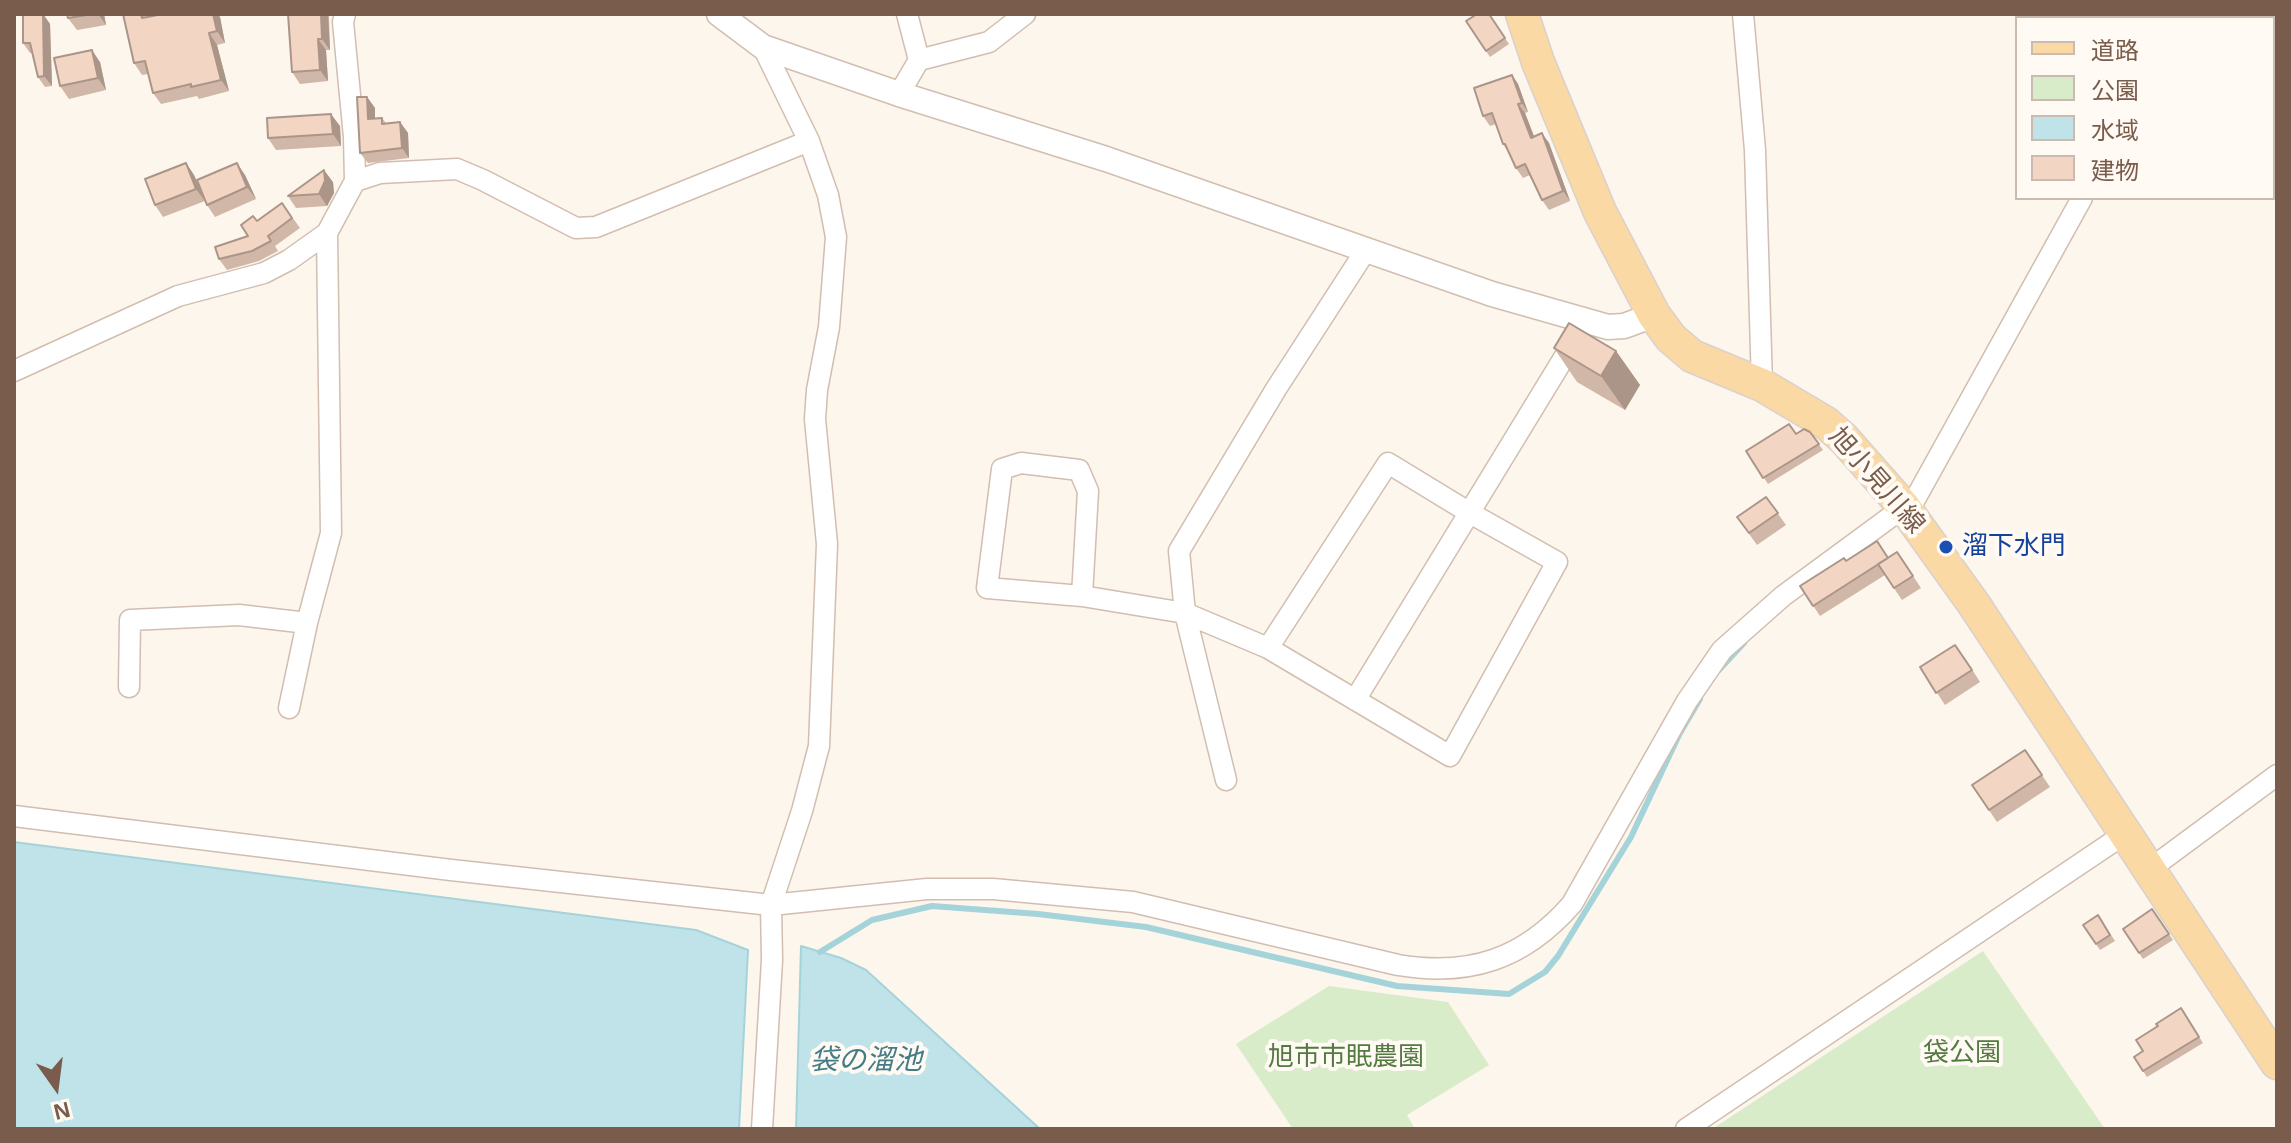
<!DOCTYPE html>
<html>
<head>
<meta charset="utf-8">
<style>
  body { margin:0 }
  #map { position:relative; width:2291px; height:1143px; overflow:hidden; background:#fdf6ec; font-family:Helvetica,"Noto Sans JP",sans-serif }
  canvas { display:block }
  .frame { position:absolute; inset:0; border:16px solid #7a5c4d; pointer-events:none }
  .legend { position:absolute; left:2015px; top:16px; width:260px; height:184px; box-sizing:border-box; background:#fffaf3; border:2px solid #cabbb1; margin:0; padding:10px 14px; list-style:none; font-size:24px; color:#7a5c4d }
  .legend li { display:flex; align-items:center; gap:16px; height:40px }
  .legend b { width:40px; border:2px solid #cabbb1 }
  .north { position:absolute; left:16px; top:1047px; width:80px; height:80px; -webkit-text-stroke:6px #fffaf3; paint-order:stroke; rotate:166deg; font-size:22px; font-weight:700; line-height:32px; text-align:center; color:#7a5c4d }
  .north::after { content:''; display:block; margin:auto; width:28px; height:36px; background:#7a5c4d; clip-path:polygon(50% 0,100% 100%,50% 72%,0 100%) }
</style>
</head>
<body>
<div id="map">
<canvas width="2291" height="1143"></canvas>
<div class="frame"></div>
<ul class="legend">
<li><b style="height:10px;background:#fbd9a5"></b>道路</li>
<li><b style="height:22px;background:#d8ecc9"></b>公園</li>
<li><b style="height:22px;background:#bfe3e8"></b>水域</li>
<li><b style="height:22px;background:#f3d5c3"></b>建物</li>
</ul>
<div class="north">N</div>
</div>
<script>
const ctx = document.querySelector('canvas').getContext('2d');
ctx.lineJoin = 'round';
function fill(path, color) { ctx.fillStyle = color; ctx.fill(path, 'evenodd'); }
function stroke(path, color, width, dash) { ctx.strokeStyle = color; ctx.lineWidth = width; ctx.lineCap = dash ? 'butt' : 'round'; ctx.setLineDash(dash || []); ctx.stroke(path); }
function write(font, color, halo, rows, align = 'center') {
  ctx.font = font + ' Helvetica,"Noto Sans JP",sans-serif'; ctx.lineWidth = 8; ctx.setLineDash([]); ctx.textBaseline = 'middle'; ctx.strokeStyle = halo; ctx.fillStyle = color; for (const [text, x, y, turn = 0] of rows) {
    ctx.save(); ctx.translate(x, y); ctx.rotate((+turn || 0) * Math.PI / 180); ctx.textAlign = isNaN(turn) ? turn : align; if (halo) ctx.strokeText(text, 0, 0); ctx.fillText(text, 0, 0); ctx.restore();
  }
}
fill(new Path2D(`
  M1983,951l122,178h-393z
  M1329,986l119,16 41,63 -82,50 8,14h-122l-57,-85z`), '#d8ecc9');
const water = new Path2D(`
  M14,842l682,88 52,20 -9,179h-725z
  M801,946l40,12 25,12 174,159h-244z`);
fill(water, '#bfe3e8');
stroke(water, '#a5d3da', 2);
stroke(new Path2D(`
  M1719,670l25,-27
  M820,952l52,-32 60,-14 106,8 108,13 251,59 112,8 36,-22 13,-16 73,-119 49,-104 20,-34`), '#a5d3da', 6);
const minor = new Path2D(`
  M345,14l-2,8 11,115 1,44
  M907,14l12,46
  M1743,14l12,136 7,235
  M2170,18l2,-4
  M899,94l20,-34 70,-18 36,-28
  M14,371l164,-75 86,-23 25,-13 38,-27
  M1908,512l174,-314
  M1082,596l6,-105 -9,-21 -58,-7 -19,6 -15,119 95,8 103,17 83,35 182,108 107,-194 -87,-49 -82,-50 -120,185
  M307,623l24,-90 -4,-300 28,-52 25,-8 77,-4 26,11 93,48 20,-1 213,-86
  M129,687l1,-67 109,-5 68,8 -18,85
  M1355,700l221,-362
  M1226,780l-41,-167 -6,-62 97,-162 90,-139
  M14,816l437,54 320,35 156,-16h66l140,13 265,63c72,12 126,-6 174,-61l115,-203 35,-51 61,-54 121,-89
  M2150,869l127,-94
  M762,1129l10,-169 -1,-55 31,-94 17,-65 8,-202 -12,-125 2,-29 12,-63 7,-90 -8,-42 -19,-54 -46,-94
  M1686,1129l440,-296`);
const tertiary = new Path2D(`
  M719,14l44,33 136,47 207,65 386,135 116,33 16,-1 30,-11`);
const primary = new Path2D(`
  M1522,14l16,48 62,150 54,103 17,23 21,18 70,29 64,38 18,16 60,68 69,96 304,460`);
stroke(minor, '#d1beb0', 23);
stroke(tertiary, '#d1beb0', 27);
stroke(primary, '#dad1cd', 35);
stroke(minor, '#fff', 20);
stroke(tertiary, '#fff', 24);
stroke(primary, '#fbd9a5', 32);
fill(new Path2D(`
  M43,14l7,10 2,62 -7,1 -7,-10 -6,-24h-2l-7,-10z
  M67,14h37l2,11 -29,5 -9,-12z
  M123,14h20l2,3h75l5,26 -8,2 12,46 -30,8 -2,-3 -36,8 -8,-11 -5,-19 -6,1 -8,-12z
  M288,14h44h-3l1,36h-4l2,31 -28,3 -8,-12z
  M1489,14l20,30 -19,13 -24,-36z
  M100,62l6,28 -37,9 -9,-13z
  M1512,75l6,9 10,28 -3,1 9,23 15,7 21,58 -21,9 -7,-10 -12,-25 -7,3 -7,-10 -7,-15 -6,-9 -7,-20 -6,2 -7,-10z
  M367,97l8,11v10h7l4,5 14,-1 8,11 1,25 -41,5 -8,-10z
  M340,126l1,20 -65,4 -8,-12z
  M186,163l8,12 11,26 -42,16 -8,-12z
  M245,175l11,24 -41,18 -8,-12z
  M333,182l1,11 -7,13 -31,2 -8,-12z
  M282,203l18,25 -25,18 3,5 -19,10 -32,9 -8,-11 29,-23 9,-15z
  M1554,348l62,3 24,34 -15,25 -48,-28z
  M1810,432l13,18 -55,34 -22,-33 50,-17z
  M1766,497l20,28 -29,20 -20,-28z
  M1897,552l24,36 -19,12 -17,-25 -65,41 -20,-30 46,-25 43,-4z
  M1964,657l16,25 -35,23 -25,-38z
  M2025,750l25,37 -53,35 -25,-37z
  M2152,909l21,31 -30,19 -20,-30z
  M2098,915l17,26 -15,9 -17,-25z
  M2181,1008l22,35 -56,34 -13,-20 9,-6 15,-25z`), '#d1b7a8');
fill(new Path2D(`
  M43,14l7,10 2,62 -8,-10z
  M98,14h6l2,11z
  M213,14h5l2,3 5,26 -8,-12z
  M321,14h7l2,36 -8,-11z
  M209,33l8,12 12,46 -8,-11z
  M318,39l8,11 2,31 -8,-11z
  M92,50l8,12 6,28 -8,-12z
  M1512,75l6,9 10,28 -6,-9z
  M367,97l8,11v22l-7,-11z
  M1518,104l7,9 13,34 -7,-9z
  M331,114l9,12 1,20 -8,-12z
  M400,122l8,11 1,25 -7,-10z
  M1542,133l7,10 21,58 -7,-10z
  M186,163l8,12 11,26 -9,-12z
  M237,163l8,12 11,24 -9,-12z
  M324,170l9,12 1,11 -7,13 -8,-12z
  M1616,351l24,34 -15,25 -24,-34z`), '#aa9588');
const building = new Path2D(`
  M43,14l1,62 -6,1 -8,-34h-7v-28z
  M67,14h26l-25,4z
  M123,14h18l1,4 21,-4h50l4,17 -8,2 12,47 -30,7v-3l-38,9 -8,-32 -11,2z
  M288,14h33l1,25h-4l2,31 -28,2z
  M1477,14h12l16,24 -19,13 -20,-30z
  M92,50l6,28 -38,8 -6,-28z
  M1512,75l10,28 -4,1 13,34 11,-5 21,58 -21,9 -17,-36 -9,4 -11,-24h-2l-11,-31 -9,3 -9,-28z
  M357,97h10l1,22 14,-1v6l18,-2 2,26 -42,5z
  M331,114l2,20 -65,4 -1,-20z
  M186,163l10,26 -41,16 -10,-26z
  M237,163l10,24 -40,18 -10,-25z
  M324,170l1,11 -6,13 -31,2z
  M282,203l10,15 -24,18 3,5 -19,10 -33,8 -4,-12 33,-11 -7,-11 12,-9 4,5z
  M1569,323l47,28 -15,25 -47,-28z
  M1789,424l7,10 8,-5 6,3 9,12 -56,34 -17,-27z
  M1766,497l12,16 -29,20 -12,-16z
  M1877,541l11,17 -75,48 -13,-20 44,-28 2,3z
  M1897,552l16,24 -19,12 -16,-24z
  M1955,645l17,25 -36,23 -16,-26z
  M2025,750l17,25 -53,35 -17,-25z
  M2152,909l17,25 -30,19 -16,-24z
  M2098,915l12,20 -14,9 -13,-19z
  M2181,1008l18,29 -56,34 -9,-14 9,-6 -7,-11 22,-14 -2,-2z`);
fill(building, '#f3d5c3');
stroke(building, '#aa9588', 2);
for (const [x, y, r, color] of [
  [1946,547,8,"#1a4fb4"]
]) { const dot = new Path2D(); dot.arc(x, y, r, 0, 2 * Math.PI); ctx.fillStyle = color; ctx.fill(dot); stroke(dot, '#fffaf3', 3); }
write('26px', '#7a5c4d', '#fffaf3', [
  ["旭小見川線",1876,481,49]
]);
write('26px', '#164399', '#fffaf3', [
  ["溜下水門",1962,547]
], 'left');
write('26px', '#537a41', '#fffaf3', [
  ["袋公園",1962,1054],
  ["旭市市眠農園",1346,1058]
]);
write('italic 28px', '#437c86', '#fffaf3', [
  ["袋の溜池",866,1061]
]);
</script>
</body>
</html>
